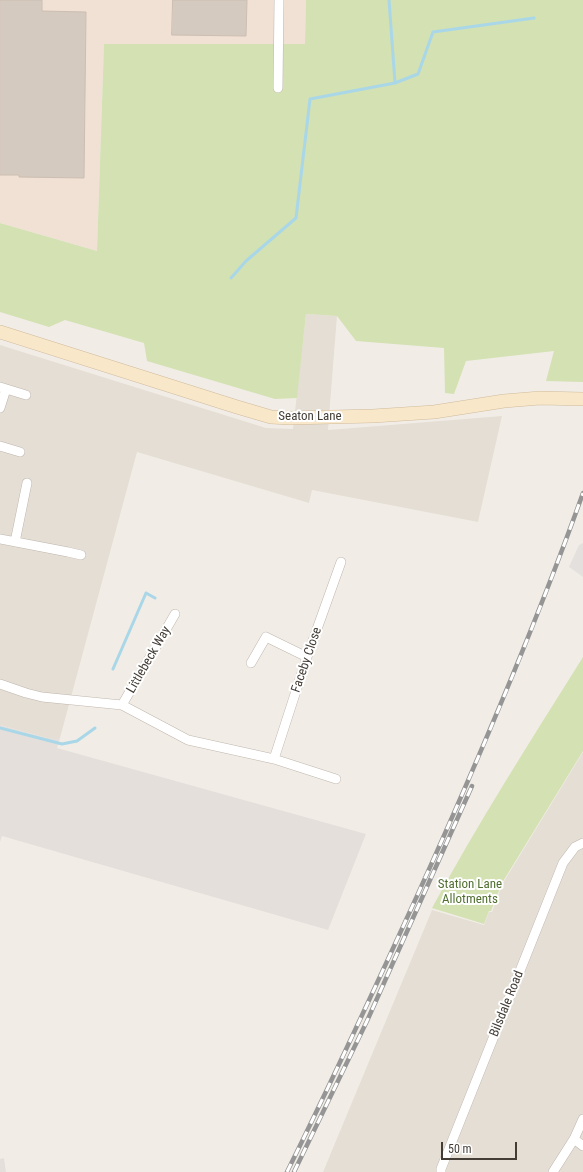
<!DOCTYPE html>
<html>
<head>
<meta charset="utf-8">
<style>
  body { margin:0 }
  #map { position:relative; width:583px; height:1172px; overflow:hidden; background:#f1ede6; font-family:"Roboto Condensed",sans-serif }
  canvas { display:block }
  .scale { position:absolute; left:441px; top:1142px; width:76px; height:18px; box-sizing:border-box; border:2px solid #433d36; border-top:0; padding-left:5px; font-size:12px; line-height:14px; white-space:nowrap; color:#433d36; -webkit-text-stroke:3px #fff; paint-order:stroke }
</style>
</head>
<body>
<div id="map">
<canvas width="583" height="1172"></canvas>
<div class="scale">50 m</div>
</div>
<script>
const ctx = document.querySelector('canvas').getContext('2d');
ctx.lineJoin = 'round';
function fill(path, color) { ctx.fillStyle = color; ctx.fill(path, 'evenodd'); }
function stroke(path, color, width, dash) { ctx.strokeStyle = color; ctx.lineWidth = width; ctx.lineCap = dash ? 'butt' : 'round'; ctx.setLineDash(dash || []); ctx.stroke(path); }
function write(font, color, halo, rows, align = 'center') {
  ctx.font = font + ' "Roboto Condensed",sans-serif'; ctx.lineWidth = 4; ctx.setLineDash([]); ctx.textBaseline = 'middle'; ctx.strokeStyle = halo; ctx.fillStyle = color; for (const [text, x, y, turn = 0] of rows) {
    ctx.save(); ctx.translate(x, y); ctx.rotate((+turn || 0) * Math.PI / 180); ctx.textAlign = isNaN(turn) ? turn : align; if (halo) ctx.strokeText(text, 0, 0); ctx.fillText(text, 0, 0); ctx.restore();
  }
}
fill(new Path2D(`
  M306,314l31,2 -9,114 174,-14 -24,106 -166,-32 -3,13 -172,-51 -77,286h-13l-47,-13v-380l266,83 27,1z
  M583,752v420h-260l109,-262 52,15 5,-13h3l11,-29z`), '#e5ded5');
fill(new Path2D(`
  M0,0h306l-1,44 -201,1 -7,206 -97,-28z`), '#f1e1d4');
fill(new Path2D(`
  M0,725l47,13h13l-3,10 309,86 -38,96 -326,-94 -2,6z
  M4,1158l2,14h-6v-13z`), '#e4dfdb');
fill(new Path2D(`
  M306,0h277v382l-37,-1 8,-30 -88,10 -12,33 -9,-1 -1,-45 -88,-7 -19,-25 -31,-2 -9,84 -22,1 -128,-38 -3,-18 -79,-23 -16,7 -49,-15v-89l97,28 7,-207h201z
  M583,657v94l-81,132 -11,28h-2l-5,13 -52,-16c46,-85 99,-168 151,-251z`), '#d3e1b3');
fill(new Path2D(`
  M583,543v34l-14,-10 10,-22z`), '#e3e0de');
stroke(new Path2D(`
  M389,0l6,83 23,-9 15,-42 101,-14
  M231,278l15,-17 50,-43 14,-119 85,-16
  M113,669l33,-76 9,5
  M0,728l62,16 15,-3 18,-13`), '#a9d7e8', 3);
const building = new Path2D(`
  M0,0h42v11l44,1 -2,166 -65,-1v-2h-19z
  M173,0h74l-1,36 -74,-1z`);
fill(building, '#d5cac0');
stroke(building, '#ccbeb1', 1);
const street = new Path2D(`
  M278,88l1,-88
  M0,387l26,8
  M0,408l6,-19
  M0,446l20,6
  M0,539l68,13 13,3
  M15,542l12,-59
  M251,663l15,-26 41,20
  M0,684l26,9 16,4 80,8 66,35 86,19 62,20
  M122,705l53,-91
  M274,759l33,-102 34,-95
  M574,1139l9,7
  M441,1172v-3l122,-306 12,-16 8,-4
  M553,1172l21,-33 9,-20`);
const secondary = new Path2D(`
  M0,332l237,75 34,10 18,1 84,-2 61,-4 70,-11 36,-3 43,1`);
stroke(street, '#bfb6ad', 10);
stroke(secondary, '#cfbb9c', 14);
stroke(street, '#fff', 9);
stroke(secondary, '#f9e7c9', 13);
const rail = new Path2D(`
  M287,1172c45,-91 88,-184 130,-276 60,-133 117,-266 166,-403
  M294,1172l73,-151 105,-235`);
stroke(rail, '#959595', 4.5);
stroke(rail, '#fff', 3, [9]);
write('13px', '#433d36', '#fff', [
  ["Seaton Lane",310,417],
  ["Littlebeck Way",149,660,-60],
  ["Faceby Close",307,660,-71],
  ["Bilsdale Road",507,1004,-68]
]);
write('13px', '#506f30', '#fff', [
  ["Station Lane",470,885],
  ["Allotments",470,900]
]);
</script>
</body>
</html>
